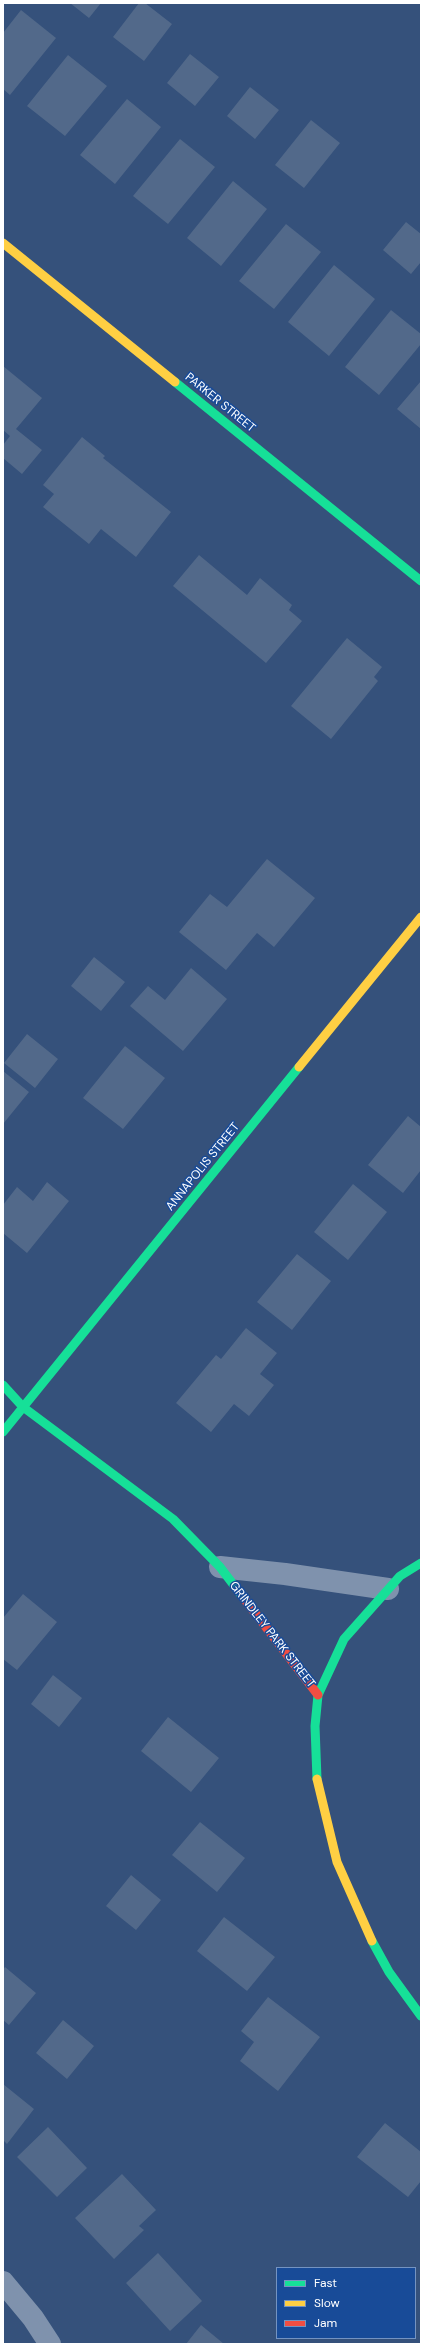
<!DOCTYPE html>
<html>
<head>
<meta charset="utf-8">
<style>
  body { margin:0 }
  #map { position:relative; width:424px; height:2347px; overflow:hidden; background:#35517b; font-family:"DM Sans",sans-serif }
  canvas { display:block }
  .frame { position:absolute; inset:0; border:4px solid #fff; pointer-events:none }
  .legend { position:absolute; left:276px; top:2267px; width:140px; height:72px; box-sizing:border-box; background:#184b98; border:1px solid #7493c1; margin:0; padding:5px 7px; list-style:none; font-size:12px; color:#fff }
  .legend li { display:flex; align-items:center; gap:8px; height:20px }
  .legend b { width:20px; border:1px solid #7493c1 }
</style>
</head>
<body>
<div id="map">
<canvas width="424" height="2347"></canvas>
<div class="frame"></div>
<ul class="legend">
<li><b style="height:5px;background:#16e098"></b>Fast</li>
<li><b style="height:5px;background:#ffcf43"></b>Slow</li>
<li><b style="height:5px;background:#f24e42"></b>Jam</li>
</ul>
</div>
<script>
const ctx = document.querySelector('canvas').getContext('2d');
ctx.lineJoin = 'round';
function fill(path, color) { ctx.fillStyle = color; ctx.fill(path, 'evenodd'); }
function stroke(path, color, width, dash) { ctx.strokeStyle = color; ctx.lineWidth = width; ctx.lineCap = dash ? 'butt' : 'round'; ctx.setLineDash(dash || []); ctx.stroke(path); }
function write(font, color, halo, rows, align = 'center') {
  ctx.font = font + ' "DM Sans",sans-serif'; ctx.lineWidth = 3; ctx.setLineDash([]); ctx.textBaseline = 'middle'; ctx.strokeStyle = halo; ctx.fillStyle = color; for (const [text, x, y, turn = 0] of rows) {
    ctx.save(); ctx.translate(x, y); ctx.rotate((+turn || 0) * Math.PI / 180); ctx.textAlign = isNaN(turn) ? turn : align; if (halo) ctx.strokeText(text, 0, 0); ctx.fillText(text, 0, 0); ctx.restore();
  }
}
fill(new Path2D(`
  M70,3h31l-12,15z
  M139,3h6l27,21 -28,37 -31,-24z
  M21,10l35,28 -46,57 -7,-6v-56z
  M190,54l29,23 -24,29 -28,-23z
  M68,55l39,31 -42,50 -38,-30z
  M250,87l29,23 -24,29 -28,-23z
  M127,99l34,28 -46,57 -35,-29z
  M311,120l29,23 -36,45 -29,-23z
  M180,139l35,28 -47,57 -35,-28z
  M233,181l34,28 -46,57 -34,-28z
  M406,222l15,12v28l-10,12 -28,-24z
  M286,224l35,28 -47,57 -35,-28z
  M334,265l41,34 -46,57 -41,-34z
  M391,310l30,24v10l-42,51 -34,-28z
  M3,366l39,32 -26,31 26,21 -20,24 -19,-16v-13l7,-9 -7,-6z
  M421,381v48l-24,-20z
  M82,437l23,19 -2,2 68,54 -35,45 -35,-28 -12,15 -46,-37 11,-13 -11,-9z
  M199,555l48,40 13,-17 32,27 -3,5 13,11 -36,42 -93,-77z
  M347,638l35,29 -8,10 4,4 -47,58 -40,-33z
  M267,859l48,39 -41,49 -17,-14 -31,37 -47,-38 31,-38 17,13z
  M94,957l31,25 -24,29 -30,-25z
  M191,968l36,31 -44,52 -53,-45 18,-20 17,14z
  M27,1034l31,25 -23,29 -31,-25z
  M125,1046l40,32 -42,51 -40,-31z
  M3,1071l26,21 -26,32z
  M408,1116l13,11v43l-18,23 -35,-28z
  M47,1182l22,19 -42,52 -24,-20v-28l14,-18 16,14z
  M353,1184l34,28 -39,48 -34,-28z
  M297,1254l34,27 -39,49 -35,-28z
  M246,1328l31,25 -17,21 14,11 -25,31 -15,-12 -23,28 -35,-29 40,-48 5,4z
  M23,1594l34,28 -40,48 -14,-11v-41z
  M53,1675l29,23 -23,29 -28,-23z
  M168,1717l51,41 -28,34 -50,-41z
  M200,1822l45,36 -28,34 -45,-37z
  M131,1875l30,25 -25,30 -30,-24z
  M224,1917l51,40 -28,34 -50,-40z
  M5,1967l31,26 -27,32 -6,-5v-50z
  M268,1997l52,40 -42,54 -38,-30 14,-19 -13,-11z
  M63,2020l31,26 -27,33 -31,-26z
  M3,2084l31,25 -27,35 -4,-4z
  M385,2123l36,29v29l-13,16 -51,-40z
  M48,2127l39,41 -30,29 -40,-40z
  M122,2174l34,36 -17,16 5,4 -30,29 -39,-41z
  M158,2253l44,48 -32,30 -44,-48z
  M201,2325l23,19h-38z`), '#52698a');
stroke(new Path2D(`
  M220,1567l65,7 103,15
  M3,2282l30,36 17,26`), '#7f92ad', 22);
stroke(new Path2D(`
  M175,382l246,199
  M3,1385l20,22 150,112 47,48 22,29
  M3,1432l296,-365
  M317,1779l-2,-53 3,-31 26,-56 56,-63 21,-13
  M372,1941l17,31 32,44`), '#16e098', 9);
stroke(new Path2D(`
  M3,243l172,139
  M299,1067l122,-150
  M317,1779l20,83 35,79`), '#ffcf43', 9);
stroke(new Path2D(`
  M242,1596l76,99`), '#f24e42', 9);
write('12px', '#fff', '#184b98', [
  ["PARKER STREET",220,403,39],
  ["ANNAPOLIS STREET",203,1167,-51],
  ["GRINDLEY PARK STREET",272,1635,52]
]);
</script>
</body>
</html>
